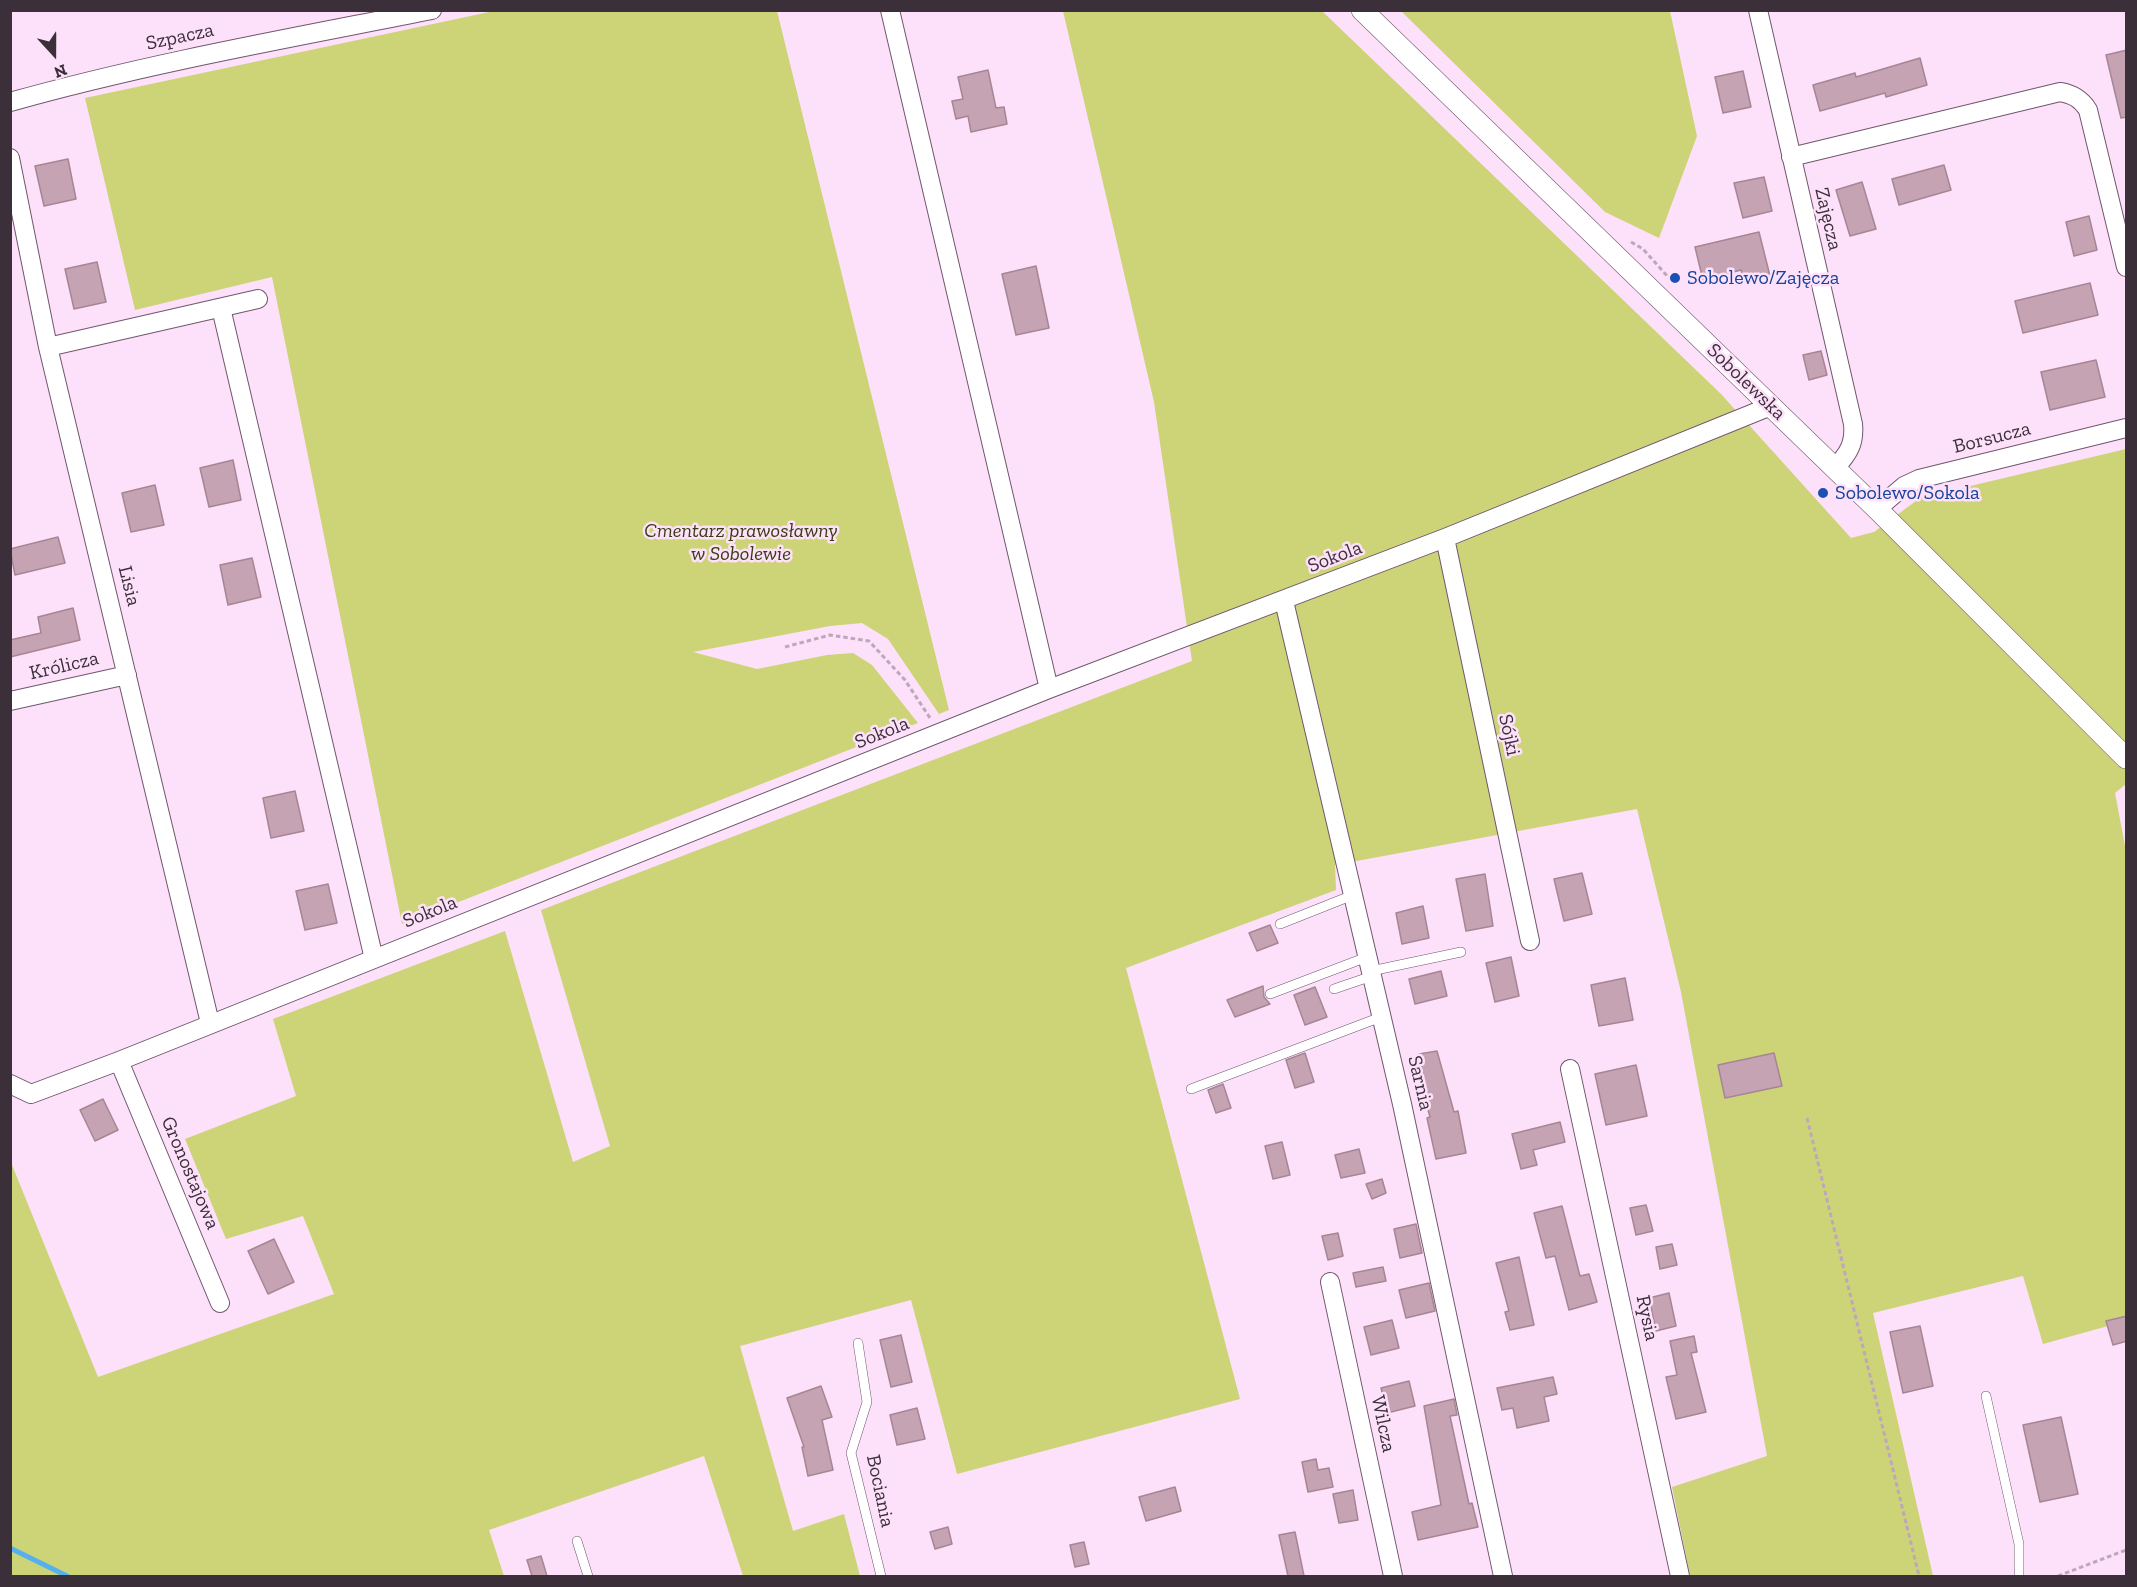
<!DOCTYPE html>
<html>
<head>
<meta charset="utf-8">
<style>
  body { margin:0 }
  #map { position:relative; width:2137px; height:1587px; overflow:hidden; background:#fde0f9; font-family:"Zilla Slab",serif }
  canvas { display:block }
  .frame { position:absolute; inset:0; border:12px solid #3b303a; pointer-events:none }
  .north { position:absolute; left:24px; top:24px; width:60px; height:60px; -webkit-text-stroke:4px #fde0f9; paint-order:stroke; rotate:159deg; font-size:16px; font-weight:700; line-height:24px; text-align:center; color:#3b303a }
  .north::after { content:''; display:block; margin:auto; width:21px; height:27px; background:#3b303a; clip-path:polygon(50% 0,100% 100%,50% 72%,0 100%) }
</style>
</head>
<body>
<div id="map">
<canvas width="2137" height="1587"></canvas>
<div class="frame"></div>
<div class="north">N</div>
</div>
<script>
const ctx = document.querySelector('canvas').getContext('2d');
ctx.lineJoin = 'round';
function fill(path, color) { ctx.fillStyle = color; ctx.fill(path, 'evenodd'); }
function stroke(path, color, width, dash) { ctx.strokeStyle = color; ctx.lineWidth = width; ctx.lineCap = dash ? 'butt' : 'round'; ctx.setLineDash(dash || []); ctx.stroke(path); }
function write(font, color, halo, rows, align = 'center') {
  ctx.font = font + ' "Zilla Slab",serif'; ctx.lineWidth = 5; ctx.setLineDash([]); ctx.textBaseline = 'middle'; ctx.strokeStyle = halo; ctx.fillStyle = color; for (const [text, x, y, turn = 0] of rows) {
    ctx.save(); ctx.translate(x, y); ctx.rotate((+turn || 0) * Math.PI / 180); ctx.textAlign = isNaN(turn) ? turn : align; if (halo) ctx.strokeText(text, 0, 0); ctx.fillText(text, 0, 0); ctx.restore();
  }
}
fill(new Path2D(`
  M494,11h283l172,699 -10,4 -51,-75 -26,-16 -32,3 -137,26 64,17 70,-14 26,-2 19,12 46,58 -516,201 -130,-647 -137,33 -50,-212z
  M1063,11h259l399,383 130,144 23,-6 46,-34 206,-49v335l-11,9 11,58v470l-83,23 -20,-68 -150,37 60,263h-243l-18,-89 95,-31 -86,-464 -44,-183 -302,56 1,25 -210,78 114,431 -283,75 -46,-174 -171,46 53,185 51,-17 16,62h-117l-39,-120 -215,74 15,46h-493l-1,-416 88,217 236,-83 -31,-78 -77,23 -41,-100 111,-43 -23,-77 232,-88 68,231 37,-16 -69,-236 651,-249 -38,-259z
  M1401,11h269l27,125 -38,102 -54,-26z`), '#ccd477');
stroke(new Path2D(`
  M10,1548l57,28`), '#55b0ee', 5);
const building = new Path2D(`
  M2127,50v67l-6,1 -15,-63z
  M1920,58l7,27 -41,12 -1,-4 -65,18 -7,-26 42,-12 1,4z
  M988,70l8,38 8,-1 3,17 -36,8 -3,-16 -12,3 -4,-18 11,-2 -5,-22z
  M1743,71l8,36 -28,6 -8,-36z
  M68,159l8,40 -32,7 -9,-40z
  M1944,165l7,25 -52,15 -7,-26z
  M1764,177l8,34 -29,7 -9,-35z
  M1862,182l14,47 -26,7 -14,-46z
  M2089,216l8,34 -23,6 -8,-34z
  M1759,232l11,44 -26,6 -3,-12 -38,10 -8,-33z
  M97,262l9,40 -32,7 -9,-40z
  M1036,266l13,62 -33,7 -14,-61z
  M2090,283l8,32 -75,18 -8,-32z
  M1821,351l6,24 -18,5 -6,-25z
  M2096,360l9,37 -55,13 -9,-38z
  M233,460l8,40 -32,7 -9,-39z
  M155,485l9,40 -33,7 -9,-39z
  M58,537l7,26 -50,12 -5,-26z
  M252,558l9,39 -33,8 -8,-40z
  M73,608l7,32 -70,17v-17l31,-7 -3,-16z
  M295,791l9,40 -33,7 -8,-40z
  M1582,873l10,41 -28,7 -10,-42z
  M1485,874l8,52 -27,5 -10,-52z
  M328,884l9,39 -32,7 -9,-39z
  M1423,906l6,32 -27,6 -6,-31z
  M1270,925l8,18 -21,8 -8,-18z
  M1511,957l8,39 -24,6 -9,-39z
  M1441,971l6,25 -32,8 -6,-25z
  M1625,978l8,42 -34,6 -8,-41z
  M1263,986l1,11 6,7 -35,13 -8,-17z
  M1315,987l12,30 -22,8 -11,-30z
  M1437,1051l17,61 4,-1 8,42 -30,6 -9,-41 3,-1 -11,-40 4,-1 -4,-22z
  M1305,1053l9,29 -19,6 -9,-28z
  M1774,1053l8,33 -57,12 -7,-33z
  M1636,1065l11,51 -41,9 -11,-51z
  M1223,1084l8,24 -15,5 -8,-23z
  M103,1099l15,31 -23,11 -15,-31z
  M1560,1122l5,20 -32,8 4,15 -16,4 -9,-35z
  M1282,1142l8,33 -17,4 -8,-33z
  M1359,1149l6,24 -24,5 -6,-23z
  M1382,1179l4,14 -14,6 -6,-15z
  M1646,1205l7,26 -17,4 -6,-27z
  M1562,1206l18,70 9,-2 8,28 -28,8 -14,-54 -9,2 -12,-45z
  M1416,1224l6,29 -22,5 -6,-29z
  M1338,1233l5,23 -15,4 -6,-24z
  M274,1239l20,43 -26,12 -20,-43z
  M1672,1244l5,21 -17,4 -4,-22z
  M1519,1257l15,68 -24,5 -5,-18 4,-1 -13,-48z
  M1383,1267l3,14 -30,6 -3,-14z
  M1429,1283l6,28 -29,7 -7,-28z
  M1669,1293l7,33 -20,5 -7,-33z
  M2127,1316v25l-14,4 -7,-24z
  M1392,1320l7,28 -28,7 -7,-28z
  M1920,1326l13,60 -30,7 -13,-61z
  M901,1335l11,47 -21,5 -11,-47z
  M1694,1336l3,16 -6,1 15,59 -30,7 -10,-42 11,-2 -7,-34z
  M1553,1377l4,17 -13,3 5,24 -32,7 -4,-20 -11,2 -5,-22z
  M1409,1381l6,25 -28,7 -6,-25z
  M821,1386l11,31 -10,3 11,50 -25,6 -6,-29h2l-17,-49z
  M1454,1399l3,16 -7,1 19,88 3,-1 6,24 -60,13 -6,-28 29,-7 -17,-99z
  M917,1408l8,31 -28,6 -7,-30z
  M2061,1417l17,77 -38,8 -17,-77z
  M1316,1459l2,11 11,-2 4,19 -25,5 -6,-30z
  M1175,1487l6,24 -35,10 -7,-24z
  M1353,1490l5,30 -19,3 -6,-29z
  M948,1527l4,17 -17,5 -5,-17z
  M1295,1532l9,44h-16l-9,-41z
  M1084,1542l5,22 -14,3 -5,-22z
  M541,1556l6,20h-15l-5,-16z`);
fill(building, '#c6a3b2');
stroke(building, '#a68594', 1.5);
const service = new Path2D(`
  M1280,924l73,-29
  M1371,971l90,-19
  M1334,989l38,-13
  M1270,994l97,-37
  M1191,1089l190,-72
  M858,1343l9,59 -16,51 30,123
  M1986,1396l33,148v32
  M577,1541l11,35`);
const minor = new Path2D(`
  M890,10l159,679
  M1758,10l95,414c2,20 -5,30 -18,44
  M10,102c139,-39 281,-64 422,-92
  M1791,157l269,-65c13,2 21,7 28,18l38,157
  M10,158l38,189 162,676
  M221,308l153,651
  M48,347l210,-48
  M1877,509l27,-23 15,-7 207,-51
  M1445,538l85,403
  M1284,601l118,503 101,472
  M10,701l117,-26
  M119,1061l101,242
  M1570,1069l110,507
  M10,1084l21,10 88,-33 930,-372 396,-151 326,-132
  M1330,1282l63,294`);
const tertiary = new Path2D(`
  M1362,10l515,499 249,249`);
stroke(service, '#70576d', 10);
stroke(minor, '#70576d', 20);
stroke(tertiary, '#70576d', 22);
stroke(new Path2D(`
  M1631,242l12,7 26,29
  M785,647l45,-12 39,6 36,39 25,38
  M1807,1118l112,458
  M2058,1576l68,-26`), '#bea7bb', 3, [4.5, 3]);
stroke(service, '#fff', 9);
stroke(minor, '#fff', 18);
stroke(tertiary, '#fff', 21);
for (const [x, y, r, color] of [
  [1675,278,6,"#1a4fb4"],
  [1823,493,6,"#1a4fb4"]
]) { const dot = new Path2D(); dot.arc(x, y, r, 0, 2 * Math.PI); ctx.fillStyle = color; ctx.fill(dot); stroke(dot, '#fde0f9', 2); }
write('20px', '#3b303a', '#fde0f9', [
  ["Szpacza",180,37,-12],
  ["Zajęcza",1828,219,77],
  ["Sobolewska",1746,382,44],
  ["Borsucza",1992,438,-14],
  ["Sokola",1335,557,-21],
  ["Lisia",129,586,76],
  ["Królicza",64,666,-13],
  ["Sokola",882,733,-22],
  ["Sójki",1509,735,78],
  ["Sokola",430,912,-22],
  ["Sarnia",1420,1083,77],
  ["Gronostajowa",190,1173,67],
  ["Rysia",1647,1318,78],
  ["Wilcza",1383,1424,78],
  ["Bociania",880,1491,78]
]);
write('20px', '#164399', '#fde0f9', [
  ["Sobolewo/Zajęcza",1687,278],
  ["Sobolewo/Sokola",1835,493]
], 'left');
write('italic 20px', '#383c11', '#fde0f9', [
  ["Cmentarz prawosławny",741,531],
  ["w Sobolewie",741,554]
]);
</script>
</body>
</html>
